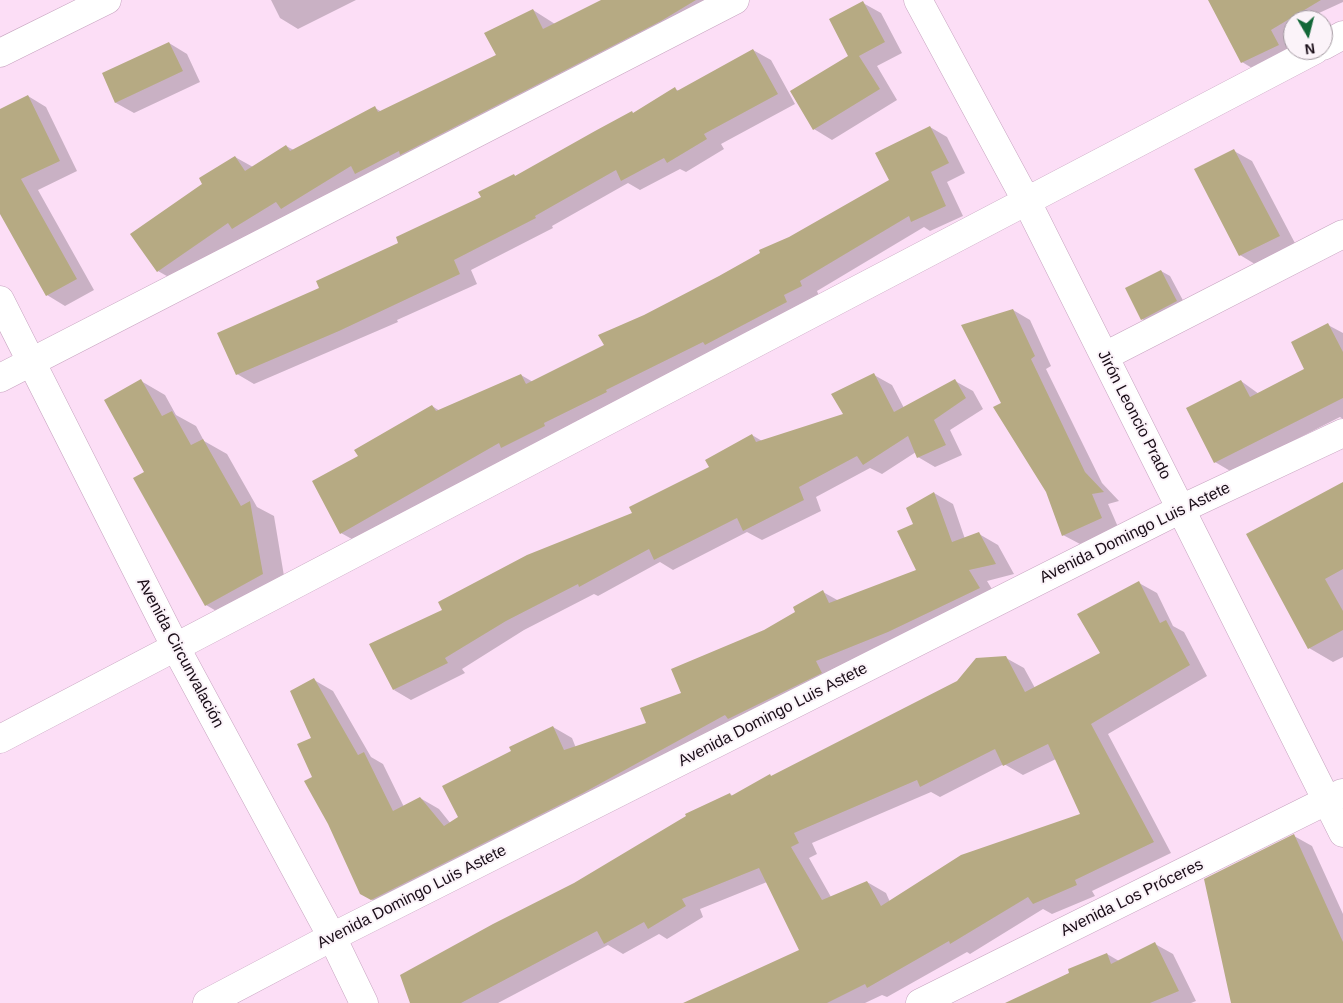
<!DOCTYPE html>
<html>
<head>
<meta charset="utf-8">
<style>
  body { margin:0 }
  #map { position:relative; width:1343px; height:1003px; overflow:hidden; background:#fcdef6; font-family:Arial,sans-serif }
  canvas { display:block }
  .north { position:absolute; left:1283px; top:10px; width:50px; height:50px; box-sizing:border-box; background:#fbf3f9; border:1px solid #a1979f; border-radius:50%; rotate:172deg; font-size:14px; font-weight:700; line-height:20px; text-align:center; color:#190d17 }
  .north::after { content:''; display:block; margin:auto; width:18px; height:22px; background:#136738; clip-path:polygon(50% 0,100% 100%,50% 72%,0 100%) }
</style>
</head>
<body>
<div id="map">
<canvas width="1343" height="1003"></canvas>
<div class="north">N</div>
</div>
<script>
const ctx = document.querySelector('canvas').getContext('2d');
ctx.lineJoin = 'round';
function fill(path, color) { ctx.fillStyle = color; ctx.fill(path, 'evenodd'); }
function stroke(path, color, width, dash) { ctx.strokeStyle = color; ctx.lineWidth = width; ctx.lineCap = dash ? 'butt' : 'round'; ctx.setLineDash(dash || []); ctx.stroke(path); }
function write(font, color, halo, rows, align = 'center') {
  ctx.font = font + ' Arial,sans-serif'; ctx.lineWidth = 4; ctx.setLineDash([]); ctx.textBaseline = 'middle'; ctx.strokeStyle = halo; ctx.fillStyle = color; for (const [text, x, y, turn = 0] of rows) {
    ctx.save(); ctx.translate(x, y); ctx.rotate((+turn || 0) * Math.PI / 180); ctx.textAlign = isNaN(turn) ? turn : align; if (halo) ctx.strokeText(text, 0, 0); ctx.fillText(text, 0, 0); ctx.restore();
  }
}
fill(new Path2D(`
  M271,0h85l-58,29 -18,-11z
  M603,0h139l-563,283 -21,-12 46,-87 31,-27 18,10 33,-21 8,4 81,-42 7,4 115,-56 36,-46 22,14z
  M1210,0h133v2l-24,11 3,5 -4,2h-25v15l-7,4 8,14 -37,18 -15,-9z
  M863,3l18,10 21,40 -25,13 20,34 -65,40 -18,-11 36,-73z
  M169,43l18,11 13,28 -66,31 -18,-10 -12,-29z
  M753,50l18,10 24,44 -74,40 3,5 -38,23 -6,-3 -40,21 -12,-7 -76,43 1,2 -82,42 6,14 -80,36 1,2 -144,62 -17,-10 84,-86 162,-91 31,-22 2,2 118,-63 41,-25 4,2z
  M28,96l18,11 31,64 -39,19 56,100 -29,16 -18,-11 -47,-84v-101z
  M930,127l17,10 18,36 -18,9 16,34 -33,15 -6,-4 -107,64 2,5 -460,247 -18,-10 19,-76 72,-51 8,5 81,-36 12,7 72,-36 39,-30 75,-38 172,-98z
  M1234,151l18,10 45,86 -39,19 -18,-11z
  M1161,271l9,5 16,30 -35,18 -9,-5z
  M1013,310l17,10 21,46 -5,3 56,114 17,18 -11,3 10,23 -38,17 -17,-9 -16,-43 -44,-89z
  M1328,325l15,8v86l-3,-2 -108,55 -17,-10 26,-81 18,13 47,-25z
  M874,375l18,10 12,23 51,-27 18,10 10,18 -33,21 12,25 -27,12 -17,-10 -2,-5 -34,22 -12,-6 -54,29 5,14 -59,29 -15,-8 -74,38 -13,-8 -62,34 -4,-2 -70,36 -62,39 3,4 -54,27 -17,-10 50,-80 189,-96 77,-46 42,-33 10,6 83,-26z
  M141,381l24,14 11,20 20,11 8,15 23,13 30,53 17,9 12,72 -56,31 -24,-14z
  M1343,486v171l-10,5 -24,-14z
  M934,493l19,11 12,35 14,-5 19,11 16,29 -27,7 11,18 -617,306 -20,-12 -47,-116v-97l19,11 38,66 12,7 21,43 16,-9 19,11 12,15 9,-6 53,-67 40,-24 19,11 4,10 72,-24 35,-31 82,-62 32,-18 26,-21 16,9 79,-30 -4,-46z
  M1139,583l18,10 16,33 11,6 23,44 -99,58 63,119 -79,38 3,5 -43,18 -9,-5 -73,45 -3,-2 -80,45 -5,-2 -17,8h-139l74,-52 -33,-69 -67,27 3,8 -36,22 -8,-5 -36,20 -15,-9 -110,58h-87l164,-119 155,-90 3,2 39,-19 234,-119 18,10 11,20 66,-35zM1056,759l25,55 -191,88 -4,-9 -19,-11 -36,15 -22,-39 8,-4 -5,-11 119,-51 9,5 64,-33 19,11z
  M1294,836l18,10 31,68v89h-111z
  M1155,944l18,10 23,47 -5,2h-181l97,-49 12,7z`), '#0003');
fill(new Path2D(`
  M601,0h95l-35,21 -261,134 -1,-4 -44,23 -4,-8 -70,43 -5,-7 -44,27 -4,-6 -71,49 -27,-38 72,-50 -3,-6 36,-22 10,15 41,-26 4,6 85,-45 3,6 118,-57 -12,-22 49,-24 10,20z
  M1208,0h113l-50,30 8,15 -38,18z
  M863,1l22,41 -26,14 21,33 -67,41 -23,-39 58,-35 -19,-37z
  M169,42l14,29 -68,32 -13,-30z
  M753,49l25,45 -74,40 3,5 -40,24 -3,-5 -43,23 -5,-11 -81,46 1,2 -82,42 6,14 -121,57 -103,44 -19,-42 102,-45 -3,-7 82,-38 -2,-6 85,-40 -3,-5 36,-18 1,2 80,-45 37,-20 1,2 42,-26 2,4z
  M28,95l32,66 -39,18 56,100 -31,17 -46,-82v-105z
  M930,126l19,37 -18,9 15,34 -35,16 -2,-6 -109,65 2,5 -18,9 3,7 -82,43 -2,-3 -97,48 1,2 -63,31 1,3 -44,22 -2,-5 -159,91 -28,-53 46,-25 -4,-6 78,-45 4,6 85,-37 5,10 78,-39 -6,-10 46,-20 75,-39 41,-23 -1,-3 30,-13 100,-57 -14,-27z
  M1234,149l46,87 -41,20 -45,-87z
  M1161,270l16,31 -36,19 -16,-32z
  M1013,309l22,47 -4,3 54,113 19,20 -12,2 10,24 -40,18 -16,-44 -53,-85 8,-4 -40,-78z
  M1328,323l15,29v46l-129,65 -28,-55 55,-28 9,17 54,-28 -13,-27z
  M874,373l20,39 61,-33 11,19 -32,22 12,25 -29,13 -9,-22 -45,29 -6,-9 -58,31 5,13 -61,31 -6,-13 -83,42 -5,-11 -70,38 -1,-3 -72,37 -61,37 3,5 -55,27 -24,-46 73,-34 -4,-8 89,-47 105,-42 -3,-6 80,-40 -4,-7 47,-26 4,8 87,-28 -12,-20z
  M141,379l21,37 10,-5 19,34 12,-6 38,67 9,-5 13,73 -58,32 -72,-128 11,-6 -40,-72z
  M1343,482v87l-18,10 18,32v19l-35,19 -62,-115z
  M934,492l18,50 27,-10 17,32 -27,6 11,18 -92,44 -72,29 6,12 -94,46 -3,-4 -142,78 -212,107 -11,-6 -32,-70 -24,-43 8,-4 -15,-33 14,-6 -21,-47 24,-13 44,77 6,-3 29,59 27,-14 24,29 14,-9 -16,-31 69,-35 -2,-4 44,-21 11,24 82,-27 -6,-15 41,-15 -10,-24 93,-39 31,-18 -2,-5 30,-17 6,13 87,-33 -19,-39 16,-7 -7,-16z
  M1139,581l21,42 6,-3 24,45 -99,59 63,118 -79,38 2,5 -44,19 -5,-7 -78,47 -1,-3 -82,47 -2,-4 -38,19h-144l116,-53 -40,-82 -77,31 4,7 -38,23 -4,-7 -40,22 -7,-13 -136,72h-51l-10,-28 93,-51 81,-41 112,-67 -1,-2 45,-21 1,3 39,-22 1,2 186,-95 19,-23 30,-2 19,36 75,-39 -23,-39zM1048,744l32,70 -119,41 -80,51 -14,-25 -45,19 -31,-53 8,-4 -5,-10 123,-53 3,7 75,-38 8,17z
  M1294,834l49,108v61h-112l-27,-124z
  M1155,942l24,49 -29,12h-145l64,-30 -1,-4 39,-16 4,11z`), '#b6aa83');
const minor = new Path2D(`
  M918,0l109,202 316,631
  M1323,46l20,-11
  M0,53l107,-53
  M1105,356l238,-122
  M0,378l735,-378
  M0,739l1315,-689
  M207,1003l125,-66 849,-428 162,-76
  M920,1003l422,-210`);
const tertiary = new Path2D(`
  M0,300l176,348 156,289 32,66`);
stroke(minor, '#c6a3bf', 29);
stroke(tertiary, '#c6a3bf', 29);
stroke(minor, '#fff', 28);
stroke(tertiary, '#fff', 28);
write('16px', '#190d17', '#fbf3f9', [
  ["Jirón Leoncio Prado",1134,415,63],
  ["Avenida Domingo Luis Astete",1135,533,-26],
  ["Avenida Circunvalación",180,653,62],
  ["Avenida Domingo Luis Astete",773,715,-27],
  ["Avenida Domingo Luis Astete",412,897,-27],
  ["Avenida Los Próceres",1132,898,-26]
]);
</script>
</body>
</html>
